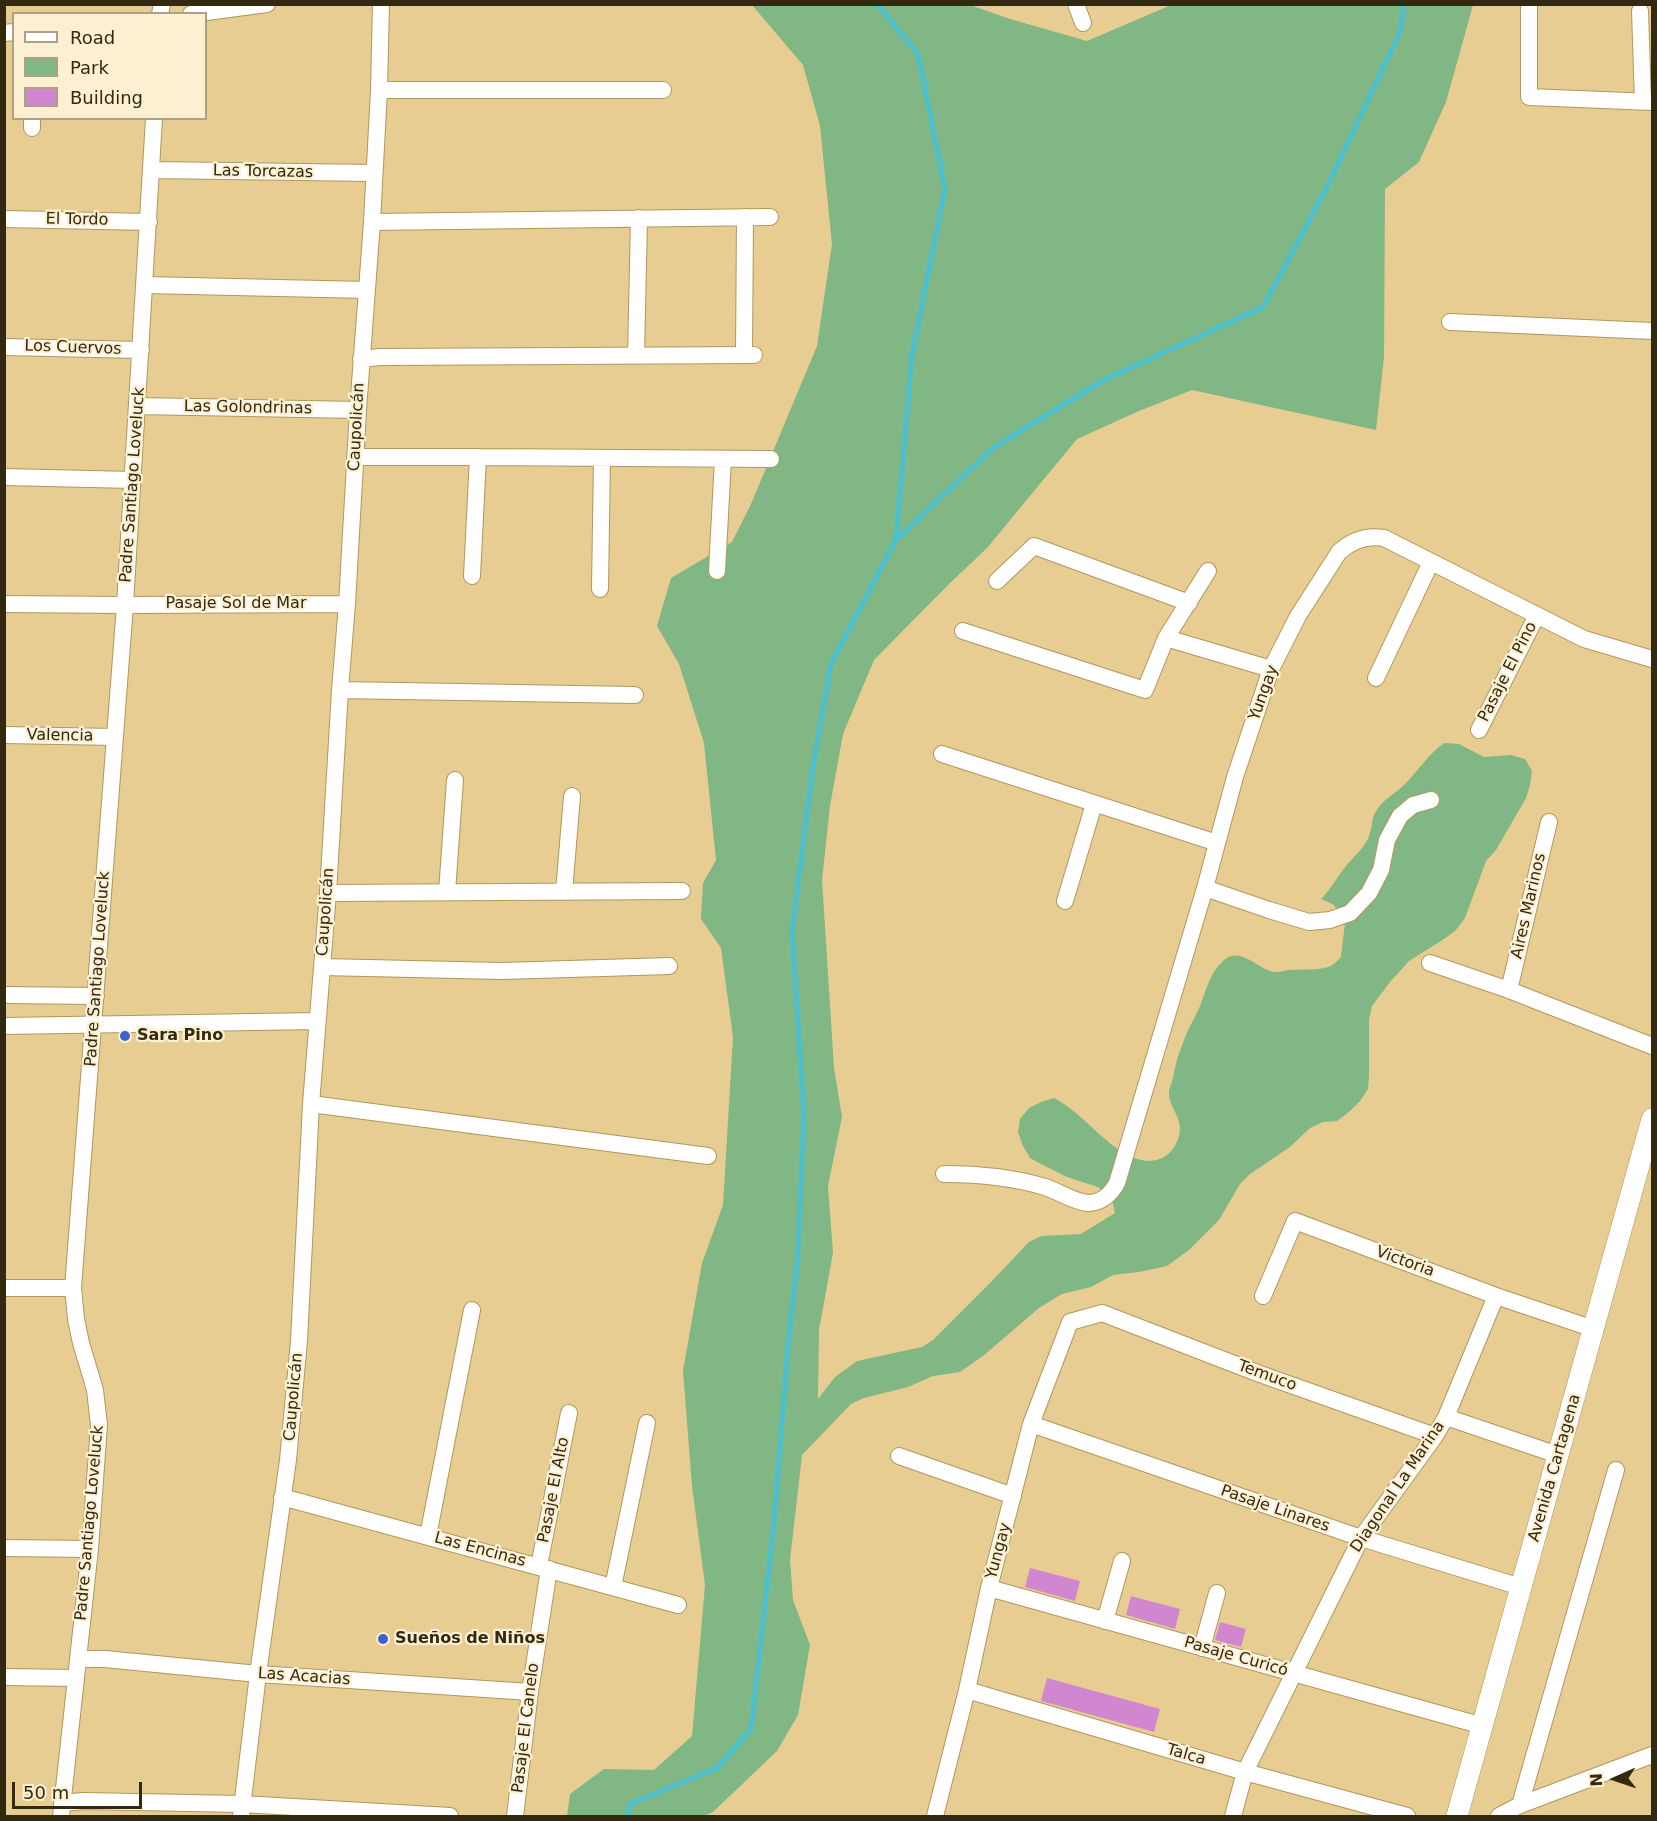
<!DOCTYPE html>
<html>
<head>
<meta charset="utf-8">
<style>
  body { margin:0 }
  #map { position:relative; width:1657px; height:1821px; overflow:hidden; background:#e7cd91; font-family:"DejaVu Sans",sans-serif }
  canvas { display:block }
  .frame { position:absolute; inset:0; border:6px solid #332911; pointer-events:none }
  .legend { position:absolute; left:12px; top:12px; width:195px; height:108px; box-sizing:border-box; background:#fdefd2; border:2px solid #aca085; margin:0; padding:8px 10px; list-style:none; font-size:18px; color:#332911 }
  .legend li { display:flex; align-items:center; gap:12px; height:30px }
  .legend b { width:30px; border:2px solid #aca085 }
  .north { position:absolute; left:1585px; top:1749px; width:60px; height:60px; -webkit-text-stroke:4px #fdefd2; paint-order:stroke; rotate:267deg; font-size:16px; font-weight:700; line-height:24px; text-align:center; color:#332911 }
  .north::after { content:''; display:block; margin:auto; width:21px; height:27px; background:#332911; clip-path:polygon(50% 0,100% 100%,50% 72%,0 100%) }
  .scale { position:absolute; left:12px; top:1782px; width:130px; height:27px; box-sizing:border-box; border:3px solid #332911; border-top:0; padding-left:8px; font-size:18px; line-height:21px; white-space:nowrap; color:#332911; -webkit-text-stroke:4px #fdefd2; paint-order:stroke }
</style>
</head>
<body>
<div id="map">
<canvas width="1657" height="1821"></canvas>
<div class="frame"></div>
<ul class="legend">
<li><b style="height:8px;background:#fff"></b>Road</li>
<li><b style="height:16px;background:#80b785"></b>Park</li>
<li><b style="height:16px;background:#d087d0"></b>Building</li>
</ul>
<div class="north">N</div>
<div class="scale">50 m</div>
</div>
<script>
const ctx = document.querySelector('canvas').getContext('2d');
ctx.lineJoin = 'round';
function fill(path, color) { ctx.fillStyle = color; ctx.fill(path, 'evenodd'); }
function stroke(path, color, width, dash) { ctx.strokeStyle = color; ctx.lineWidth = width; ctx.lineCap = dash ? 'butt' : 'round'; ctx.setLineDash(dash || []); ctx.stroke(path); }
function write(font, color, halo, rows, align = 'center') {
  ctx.font = font + ' "DejaVu Sans",sans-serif'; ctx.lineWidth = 4.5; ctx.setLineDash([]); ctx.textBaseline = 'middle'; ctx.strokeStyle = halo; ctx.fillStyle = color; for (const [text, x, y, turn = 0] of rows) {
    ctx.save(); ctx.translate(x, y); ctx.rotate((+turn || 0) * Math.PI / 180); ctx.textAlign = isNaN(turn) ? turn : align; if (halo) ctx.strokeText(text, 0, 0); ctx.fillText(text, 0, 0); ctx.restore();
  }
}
fill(new Path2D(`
  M752,5h218l40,14 77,22 84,-36h302l-27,97 -27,60 -34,27 -1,168 -8,73 -184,-40 -53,21 -62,28 -90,109 -38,36 -75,76 -31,74 -13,72 -8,74 12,188 8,49 -14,69 5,67 -14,77 -1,69 17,-22 22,-16 65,-14 11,-7 59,-59 37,-39 12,-6 40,-2 34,-21 -3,-14 -14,-12 -31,-10 -26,-13 -11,-6 -7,-12 -5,-14 2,-13 9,-11 12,-6 13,-4c29,15 47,44 76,58 20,10 40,5 48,-17 8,-20 -10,-30 -9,-48 1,-4 3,-9 4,-13 2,-12 5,-24 10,-35 4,-13 12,-25 17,-37 6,-16 10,-33 23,-45 18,-17 35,10 53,11 5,0 10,-2 14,-2 13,-1 29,1 41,-4 3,-2 7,-6 10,-9l4,-34 -11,-18 -13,-6c10,-10 16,-22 25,-33 8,-10 21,-20 24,-33 3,-8 1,-15 6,-22 7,-12 21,-18 30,-28 13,-14 23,-29 38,-40l15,1 25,13 27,-2 14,4 7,12 -2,14 -4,13 -30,52 -10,11 -21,57 -9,12 -12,9 -35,22 -19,21 -18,24 -3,14v55l-1,14 -8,12 -11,11 -12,9 -14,1 -13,6 -20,19 -40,27 -10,10 -21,36 -30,30 -22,16 -28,6 -26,3 -22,12 -29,7 -23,14 -56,48 -23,16 -27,4 -25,11 -44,11 -13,6 -49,51 -12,105 3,40 17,45 -12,70 -21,36 -64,61 -9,4h-137l3,-22 34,-25 50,1 38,-34 13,-151 -13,-99 -9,-115 19,-108 21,-58 10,-168 -12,-89 -20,-29 2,-36 13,-23 -12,-117 -25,-79 -22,-38 14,-48 61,-36 19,-38 66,-158 15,-102 -12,-118 -17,-61z`), '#80b785');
stroke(new Path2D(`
  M877,4l41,50 27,135 -33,166 -16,184
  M627,1816l3,-12 87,-36 34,-39 23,-206 14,-178 10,-92 6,-140 -12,-181 21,-166 18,-102 65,-124 97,-92 109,-67 161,-74 63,-118 74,-157 4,-28`), '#4cc0cf', 5);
fill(new Path2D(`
  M1030,1568l50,13 -5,20 -50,-14z
  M1131,1596l49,13 -5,20 -49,-14z
  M1220,1622l26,7 -5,18 -26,-7z
  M1047,1678l113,31 -6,23 -113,-31z`), '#d087d0');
const minor = new Path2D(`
  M1076,4l7,19
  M1529,4v93l123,5
  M1640,11l3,91
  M160,14l2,-10
  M191,14l76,-10
  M4,33l10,-1
  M379,90h284
  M32,128v-10
  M152,170l222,3
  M4,219l145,3
  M372,222l398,-5
  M145,285l222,5
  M1450,322l202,9
  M4,347l137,3
  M744,355l1,-138
  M636,356l3,-138
  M361,359l19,-2 374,-2
  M138,406l220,4
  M355,457h123l293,2
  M4,477l129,3
  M717,571l6,-112
  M472,576l6,-119
  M997,581l37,-35 155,57
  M600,589l2,-131
  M4,604l121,1 222,-1
  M963,631l182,59 21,-52 105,31
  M1166,638l42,-67
  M1376,678l55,-116
  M340,690l295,5
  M1479,730l58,-115
  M4,735l111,2
  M942,754l275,89
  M1205,888l64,22 40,12 21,-2 20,-7 19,-20 12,-23 6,-30 13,-24 13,-11 18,-5
  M447,892l8,-112
  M564,892l8,-96
  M328,893l354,-2
  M1065,901l29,-97
  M1430,963l79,27 143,56
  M322,967l180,4 167,-5
  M1509,990l40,-168
  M4,995l92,1
  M4,1026l313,-5
  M311,1104l397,52
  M944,1174c34,0 68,3 101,13 13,4 29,15 43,16 13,0 23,-9 29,-20l88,-295 30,-111 36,-108 27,-53 41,-64c13,-12 27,-17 45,-14l200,101 68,20
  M4,1288h69
  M1263,1296l32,-75 201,75 98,33
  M1446,1417l112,38
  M1031,1424l330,114 160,49
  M899,1456l114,40
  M282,1497l396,108
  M428,1536l44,-226
  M4,1548l86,1
  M539,1566l30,-153
  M613,1587l34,-164
  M989,1588l494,138
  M1105,1621l17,-60
  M1202,1648l15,-55
  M78,1659h27l153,15 272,18
  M4,1677l72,1
  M967,1690l278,82 162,44
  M62,1803l21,-2 159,3 208,12
  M1520,1805l96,-335
  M61,1816l29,-267 9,-124 -4,-35 -14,-47 -5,-24 -3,-31 52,-683 29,-487
  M241,1816l17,-142 30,-214 11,-119 12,-237 17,-211 12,-203 7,-86 11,-194 14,-188 7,-132 2,-86
  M515,1816l15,-124 19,-123
  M935,1816l32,-126 22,-102 42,-164 39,-102 32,-9 158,61 175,62
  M1233,1816l12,-44 116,-234 74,-102 11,-19 50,-121
  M1499,1816l21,-11 132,-50`);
const major = new Path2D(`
  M1457,1816l195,-697`);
stroke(minor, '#b0975d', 18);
stroke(major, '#b0975d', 22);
stroke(minor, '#fff', 16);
stroke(major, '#fff', 21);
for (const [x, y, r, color] of [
  [125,1036,6,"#3c61d2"],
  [383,1639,6,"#3c61d2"]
]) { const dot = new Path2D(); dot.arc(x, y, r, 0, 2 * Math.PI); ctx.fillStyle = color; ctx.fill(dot); stroke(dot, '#fdefd2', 2); }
write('16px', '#332911', '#fdefd2', [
  ["Las Torcazas",263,172,1],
  ["El Tordo",77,220,1],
  ["Los Cuervos",73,348,2],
  ["Las Golondrinas",248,408,1],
  ["Caupolicán",357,427,-87],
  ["Padre Santiago Loveluck",133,485,-86],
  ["Pasaje Sol de Mar",236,604],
  ["Pasaje El Pino",1508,672,-63],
  ["Yungay",1264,693,-70],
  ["Valencia",60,736,1],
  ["Aires Marinos",1529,906,-77],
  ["Caupolicán",326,912,-86],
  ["Padre Santiago Loveluck",98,969,-86],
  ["Victoria",1405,1262,20],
  ["Temuco",1267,1376,20],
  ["Caupolicán",294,1397,-85],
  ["Avenida Cartagena",1555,1468,-74],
  ["Diagonal La Marina",1398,1487,-56],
  ["Pasaje El Alto",554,1490,-79],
  ["Pasaje Linares",1275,1509,19],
  ["Padre Santiago Loveluck",90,1523,-85],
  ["Las Encinas",480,1550,15],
  ["Yungay",999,1551,-75],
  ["Pasaje Curicó",1236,1657,16],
  ["Las Acacias",304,1677,4],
  ["Pasaje El Canelo",526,1728,-83],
  ["Talca",1186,1755,16]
]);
write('bold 16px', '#332911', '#fdefd2', [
  ["Sara Pino",137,1036],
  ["Sueños de Niños",395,1639]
], 'left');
</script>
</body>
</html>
